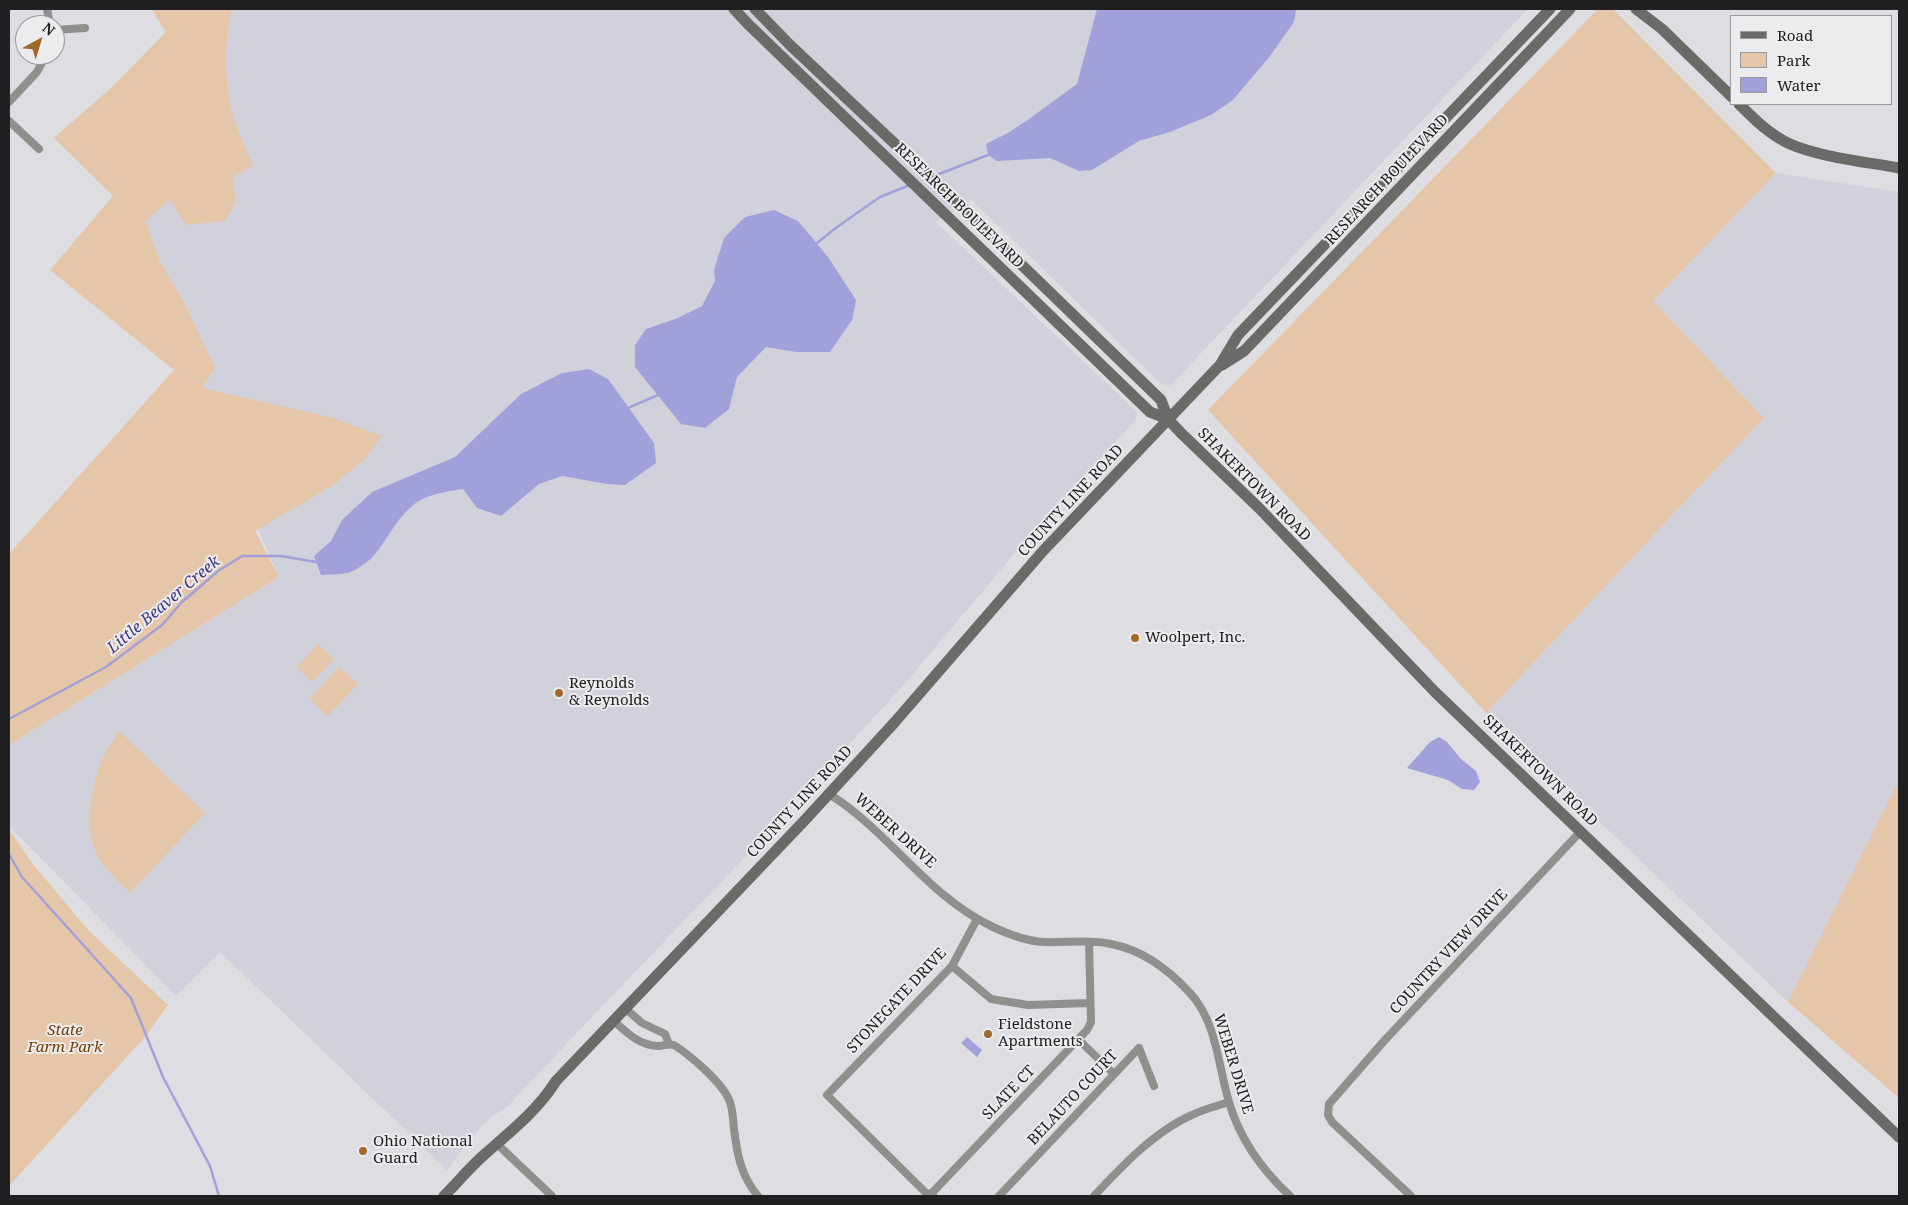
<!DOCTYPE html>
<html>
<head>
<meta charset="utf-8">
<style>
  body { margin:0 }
  #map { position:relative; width:1908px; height:1205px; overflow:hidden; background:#dedee2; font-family:"Noto Serif",serif }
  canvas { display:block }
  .frame { position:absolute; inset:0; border:10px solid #202022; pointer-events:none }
  .legend { position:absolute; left:1730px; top:15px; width:162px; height:90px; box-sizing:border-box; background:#ececef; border:1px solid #9a9a9d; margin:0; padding:6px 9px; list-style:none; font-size:15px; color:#202022 }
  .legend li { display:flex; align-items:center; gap:10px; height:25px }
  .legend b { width:25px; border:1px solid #9a9a9d }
  .north { position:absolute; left:15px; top:15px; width:50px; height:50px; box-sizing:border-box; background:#ececef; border:1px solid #9a9a9d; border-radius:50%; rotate:39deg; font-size:14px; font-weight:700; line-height:20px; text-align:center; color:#202022 }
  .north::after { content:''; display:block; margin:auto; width:18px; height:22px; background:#a26827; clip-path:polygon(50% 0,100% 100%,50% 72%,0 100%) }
</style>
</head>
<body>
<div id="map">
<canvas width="1908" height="1205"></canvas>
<div class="frame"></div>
<ul class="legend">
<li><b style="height:6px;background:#6c6a68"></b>Road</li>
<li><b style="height:14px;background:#e6c6a8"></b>Park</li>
<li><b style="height:14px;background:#a2a0da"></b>Water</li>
</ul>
<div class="north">N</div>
</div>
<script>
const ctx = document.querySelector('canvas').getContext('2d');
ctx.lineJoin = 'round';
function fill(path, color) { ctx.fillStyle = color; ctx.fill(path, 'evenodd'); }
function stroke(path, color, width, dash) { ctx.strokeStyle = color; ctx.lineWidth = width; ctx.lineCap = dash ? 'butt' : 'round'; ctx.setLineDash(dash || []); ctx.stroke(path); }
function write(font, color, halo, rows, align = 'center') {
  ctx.font = font + ' "Noto Serif",serif'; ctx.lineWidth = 4; ctx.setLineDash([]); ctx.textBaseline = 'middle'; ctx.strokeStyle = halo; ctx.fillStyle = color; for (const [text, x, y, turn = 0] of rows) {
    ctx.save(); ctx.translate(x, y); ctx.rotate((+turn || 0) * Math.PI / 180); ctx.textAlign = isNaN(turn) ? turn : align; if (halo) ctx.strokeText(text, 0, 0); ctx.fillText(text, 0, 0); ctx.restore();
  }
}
fill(new Path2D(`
  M152,9h1376l-357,376 -10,-1 -189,-184 -36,22 201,190 -2,9 -104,113 -129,153 -73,79 -5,3 -30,31 -21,28 -181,189 -84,89 -18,12 -19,20 -24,32 -227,-218 -44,44 -167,-170v-81l270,-168 -166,-381 -59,-58 57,-50 55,-56z
  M1776,173l123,19v588l-111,222 -302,-289 278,-295 -111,-117z`), '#d1d1dc');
fill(new Path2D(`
  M152,9h80c-8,33 -8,69 0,103 5,18 14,36 21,54l-20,11 3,25 -11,19 -39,4 -16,-25 -25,21 15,41 26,44 29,62 -13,20 132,30 48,18 -17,23 -30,25 -80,47 24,46 -270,168v-191l165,-184 -124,-100 63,-74 -59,-58 57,-50 55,-56z
  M1598,9h15l163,164 -123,128 111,117 -278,295 -278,-303z
  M318,644l16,15 -22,23 -15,-15z
  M339,667l19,17 -30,32 -18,-17z
  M119,731l86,82 -75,80c-13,-13 -30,-27 -36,-45 -9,-25 -2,-66 9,-90 4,-9 11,-18 16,-27z
  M1899,780v318l-111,-96z
  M9,829l23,34 57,68 79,74 -23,32 -136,149z`), '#e6c6a8');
fill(new Path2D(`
  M1097,9h199l-2,13 -24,34 -37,44 -22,15 -41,17 -31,9 -47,29 -13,1 -29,-13 -53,3 -9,-6 -2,-11 22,-11 21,-14 48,-35z
  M774,210l24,11 30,36 28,43 -4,20 -22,32h-34l-30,-5 -29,30 -8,32 -24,19 -24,-4 -46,-57v-22l11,-16 32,-11 24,-12 13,-25 -1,-11 10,-32 21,-21z
  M589,369l19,10 46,64 2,20 -31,22 -18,-1 -45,-8 -23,8 -38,32 -24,-8 -14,-19c-18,3 -39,5 -53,19 -24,21 -26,49 -59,64 -8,3 -21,2 -30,3l-7,-19 17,-15 11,-21 30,-28 83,-35 66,-63 41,-21z
  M1439,737l8,5 14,17 15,12 4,11 -6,8 -12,-1 -14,-9 -41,-12 23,-26z
  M967,1037l15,13 -5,7 -16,-14z`), '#a2a0da');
stroke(new Path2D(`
  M934,176l54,-21
  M817,243l20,-16 43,-30 30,-12
  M628,408l30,-13
  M9,719l97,-52 56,-42 19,-22 37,-32 24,-15h39l35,6
  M9,854l13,23 109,121 32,79 47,89 9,30`), '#a2a0da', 2.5);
stroke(new Path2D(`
  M47,9l3,16
  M55,30l30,-2
  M9,102l28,-30 9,-17
  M9,121l30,28
  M829,794c60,37 99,103 164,133 15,7 33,14 50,15 22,1 46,-3 68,2 32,6 58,26 79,49 27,29 28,73 39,109 11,38 33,68 61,94
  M952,966l39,33 37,6 61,-2
  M626,1009l16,14 23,11 4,10
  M614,1021c13,12 25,24 44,25 6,0 10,-3 16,-1 17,11 49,38 56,57 3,9 3,18 4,27 3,25 7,47 24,67
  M1079,1040l35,34
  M497,1144l55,52
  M930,1195l157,-165 4,-8 -2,-80
  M933,1196l-8,-4 -98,-97 125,-129 25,-47
  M999,1196l140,-148 15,38
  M1094,1196c27,-29 61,-65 98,-81 12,-6 25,-9 37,-13
  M1411,1196l-79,-74 -4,-7 1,-11 55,-63 197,-210`), '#918f8e', 8);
stroke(new Path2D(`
  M734,9l14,15 402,388 18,7
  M755,9l35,36 173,163 198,192 7,19 13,14 78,75 176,184 464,445
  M1636,9l26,20 70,68
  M1739,104c15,15 31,31 51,40 29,13 77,18 109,24
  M1222,365l22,-14 326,-342
  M444,1196c14,-14 26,-29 41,-42 25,-22 53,-44 71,-73l249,-261 89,-97 149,-172 177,-186 18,-30 312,-326`), '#6c6a68', 11);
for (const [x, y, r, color] of [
  [1135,638,5,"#a26827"],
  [559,693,5,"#a26827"],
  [988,1034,5,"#a26827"],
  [363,1151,5,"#a26827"]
]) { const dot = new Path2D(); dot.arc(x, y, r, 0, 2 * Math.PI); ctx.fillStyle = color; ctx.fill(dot); stroke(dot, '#ececef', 2); }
write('15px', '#202022', '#ececef', [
  ["RESEARCH BOULEVARD",1387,180,-47],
  ["RESEARCH BOULEVARD",959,206,44],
  ["SHAKERTOWN ROAD",1254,485,45],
  ["COUNTY LINE ROAD",1071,501,-47],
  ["SHAKERTOWN ROAD",1540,771,44],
  ["COUNTY LINE ROAD",800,802,-47],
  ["WEBER DRIVE",895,831,42],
  ["COUNTRY VIEW DRIVE",1449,952,-47],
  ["STONEGATE DRIVE",897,1001,-47],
  ["WEBER DRIVE",1233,1064,73],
  ["SLATE CT",1009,1093,-46],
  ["BELAUTO COURT",1073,1098,-47]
]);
write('15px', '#202022', '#ececef', [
  ["Woolpert, Inc.",1145,638],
  ["Reynolds",569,684],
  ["& Reynolds",569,701],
  ["Fieldstone",998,1025],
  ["Apartments",998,1042],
  ["Ohio National",373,1142],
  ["Guard",373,1159]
], 'left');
write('italic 15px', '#6d3f03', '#ececef', [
  ["State",65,1031],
  ["Farm Park",65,1048]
]);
write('italic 16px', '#41387e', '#ececef', [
  ["Little Beaver Creek",164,605,-40]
]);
</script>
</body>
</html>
